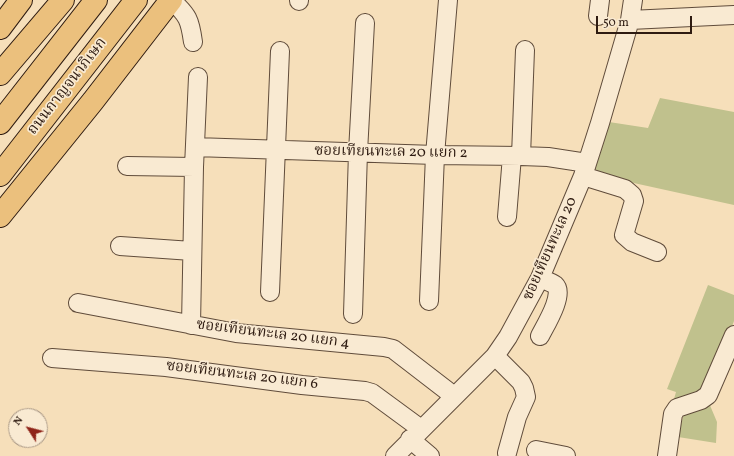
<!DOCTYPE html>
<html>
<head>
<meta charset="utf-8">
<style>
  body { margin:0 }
  #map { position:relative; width:734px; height:456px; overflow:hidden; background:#f6dfba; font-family:Vollkorn,serif }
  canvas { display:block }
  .north { position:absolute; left:8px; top:408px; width:40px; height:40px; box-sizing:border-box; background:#f9ead2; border:1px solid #a89785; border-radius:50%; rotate:306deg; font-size:11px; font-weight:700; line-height:16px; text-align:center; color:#2e1b11 }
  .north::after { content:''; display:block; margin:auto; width:14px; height:18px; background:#8f2418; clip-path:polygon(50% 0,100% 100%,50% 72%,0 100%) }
  .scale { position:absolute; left:596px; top:16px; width:96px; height:18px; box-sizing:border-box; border:2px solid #2e1b11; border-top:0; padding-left:5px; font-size:12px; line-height:14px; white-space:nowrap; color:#2e1b11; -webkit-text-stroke:3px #f9ead2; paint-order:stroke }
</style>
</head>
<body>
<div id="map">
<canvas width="734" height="456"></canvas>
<div class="north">N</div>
<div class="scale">50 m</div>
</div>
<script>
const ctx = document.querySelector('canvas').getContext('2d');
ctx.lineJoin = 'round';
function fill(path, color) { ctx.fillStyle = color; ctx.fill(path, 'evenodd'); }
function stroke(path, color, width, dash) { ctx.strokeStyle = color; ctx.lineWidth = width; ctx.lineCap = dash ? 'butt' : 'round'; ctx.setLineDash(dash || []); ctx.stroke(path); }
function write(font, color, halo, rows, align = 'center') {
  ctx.font = font + ' Vollkorn,"Noto Serif Thai",serif'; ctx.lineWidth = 3.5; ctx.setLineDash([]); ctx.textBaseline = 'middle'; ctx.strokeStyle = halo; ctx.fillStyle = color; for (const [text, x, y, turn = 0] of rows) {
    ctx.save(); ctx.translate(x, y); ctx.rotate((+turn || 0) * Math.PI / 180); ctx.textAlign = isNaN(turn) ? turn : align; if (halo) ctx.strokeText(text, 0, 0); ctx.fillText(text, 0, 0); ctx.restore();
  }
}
fill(new Path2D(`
  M660,98l74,14v93l-123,-27 -16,-9 14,-47 39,6z
  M708,285l26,10v26l-27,72 2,10 8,19 -1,21 -38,-6 7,-28 -13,-3 4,-14 -9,-3z`), '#c0c18d');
const minor = new Path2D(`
  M171,0c17,15 19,20 22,42
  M299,0v1
  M598,16l2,-16
  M630,20l104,-5
  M195,147l240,8 86,1 27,1 39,6
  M521,156l4,-106
  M127,166l67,1
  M583,176l42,13 7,6 2,6 -10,34 8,7 25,10
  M507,217l5,-61
  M120,246l72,5
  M540,278c4,2 11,4 15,7 10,9 -10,41 -15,51
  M270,292l10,-241
  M429,301l6,-146 13,-155
  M78,303l158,30 148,14 9,2 61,47
  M353,314l5,-162 7,-129
  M191,325l3,-158 4,-90
  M495,356l26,26 3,6 2,9 -9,20 -10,36
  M52,358l114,9 136,18 63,6 7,2 49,36
  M410,439l20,17
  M536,450l30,6
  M395,456l100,-100 13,-19 32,-59 43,-102 17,-53 30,-103 3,-20
  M667,456l6,-42 4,-6 24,-8 7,-5 26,-60`);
const major = new Path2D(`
  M0,28l21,-28
  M0,74l63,-74
  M0,216l93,-115 78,-101`);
const highway = new Path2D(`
  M0,123l96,-123
  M0,175l136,-175`);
stroke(minor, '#604c3b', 20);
stroke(major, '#2e1b11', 24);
stroke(highway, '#2e1b11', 24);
stroke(minor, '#f9ead2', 18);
stroke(major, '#ebc07d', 22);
stroke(highway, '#ebc07d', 22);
write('15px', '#2e1b11', '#f9ead2', [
  ["ถนนกาญจนาภิเษก",68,87,-52],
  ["ซอยเทียนทะเล 20 แยก 2",391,153,1],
  ["ซอยเทียนทะเล 20",551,249,-66],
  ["ซอยเทียนทะเล 20 แยก 4",273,335,7],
  ["ซอยเทียนทะเล 20 แยก 6",242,376,7]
]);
</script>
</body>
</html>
